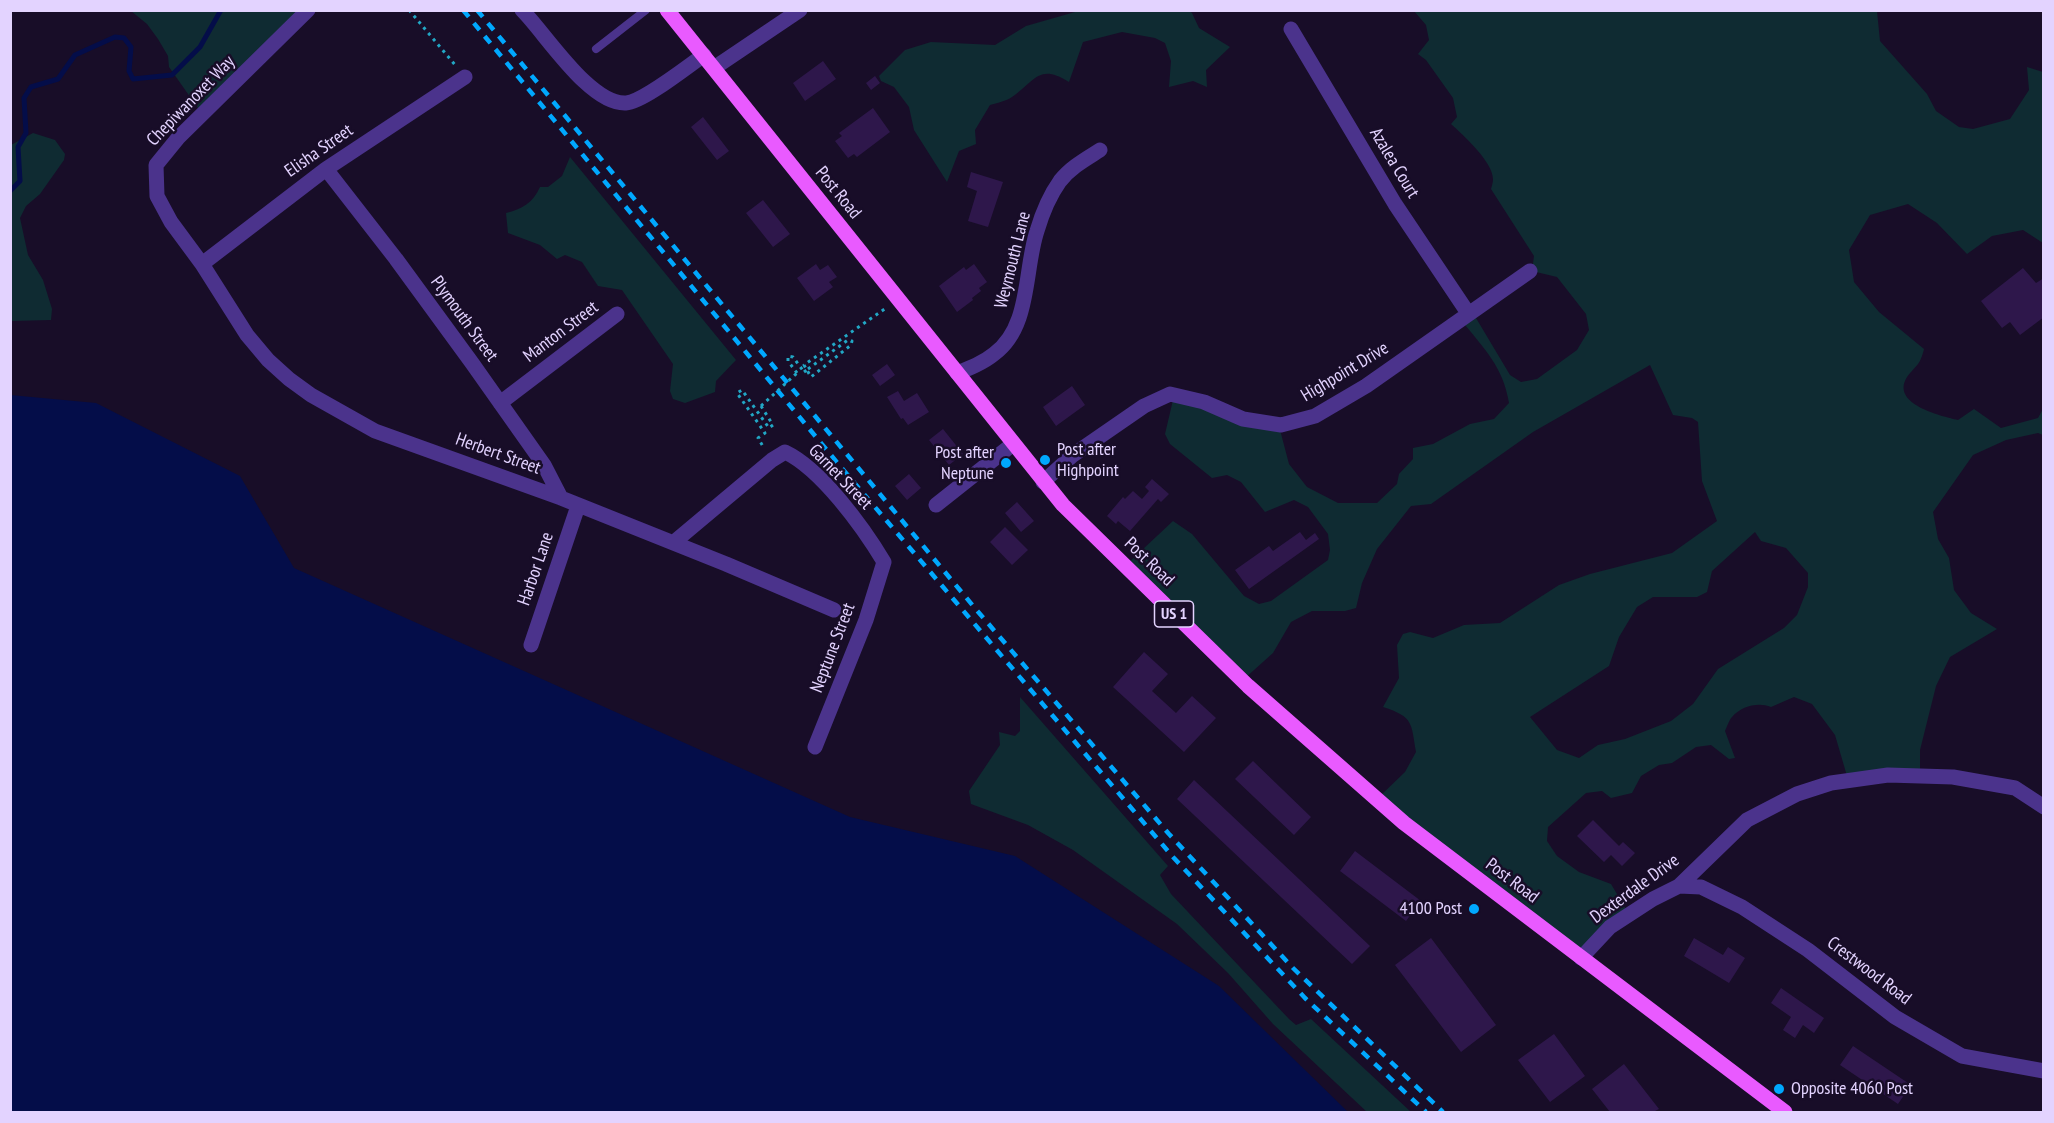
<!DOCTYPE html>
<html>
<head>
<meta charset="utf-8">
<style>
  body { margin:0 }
  #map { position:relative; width:2054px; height:1123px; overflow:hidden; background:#180d28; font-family:"PT Sans Narrow",sans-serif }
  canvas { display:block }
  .frame { position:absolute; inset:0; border:12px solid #e3d3ff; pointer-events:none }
</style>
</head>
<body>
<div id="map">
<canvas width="2054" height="1123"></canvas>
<div class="frame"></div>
</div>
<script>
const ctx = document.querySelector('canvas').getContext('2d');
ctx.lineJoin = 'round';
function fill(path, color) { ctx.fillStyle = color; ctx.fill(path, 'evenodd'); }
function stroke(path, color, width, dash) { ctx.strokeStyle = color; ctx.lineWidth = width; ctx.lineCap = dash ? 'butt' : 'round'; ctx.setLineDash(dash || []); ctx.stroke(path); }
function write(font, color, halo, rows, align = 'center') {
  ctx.font = font + ' "PT Sans Narrow",sans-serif'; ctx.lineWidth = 5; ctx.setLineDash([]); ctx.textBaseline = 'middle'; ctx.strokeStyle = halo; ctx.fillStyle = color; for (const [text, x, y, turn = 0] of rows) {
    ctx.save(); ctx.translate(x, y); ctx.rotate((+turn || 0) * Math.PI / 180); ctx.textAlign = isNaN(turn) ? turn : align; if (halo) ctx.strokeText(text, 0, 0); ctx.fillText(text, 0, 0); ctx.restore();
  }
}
fill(new Path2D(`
  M1082,10l107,1 3,2 7,15 31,19 -24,23 1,17 -14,-6 -24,6 2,-26 -6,-18 -10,-5 -33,-6 -39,10 -14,40c-30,-19 -33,-2 -57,15 -6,4 -15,6 -22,8l-15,25 1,14 -17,7 -12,31 -33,-52 -5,-23 -15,-20 -13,-6 -2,-5 26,-26 26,-8 64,3 31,-19z
  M131,11h177l-108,100 -31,-44 -1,-11 -10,-17 -11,-15z
  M1414,11h463l3,30 47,53 9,17 23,16 14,2 37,-10 19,-29 -2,-23 16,5v171l-20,-13 -31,6 -25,18 -30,-31 -29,-19 -38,11 -21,35 5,32 25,30 45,37c-4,17 -8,16 -17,28 -17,27 34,39 51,43l16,-11 27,19 37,-10 5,-9v26l-5,-2 -32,7 -33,15 -40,57 5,27 11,19 5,32 17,23 26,16 -47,28 -14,29 -16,64v25l-73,1 -12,-41 -23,-31 -18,-7 -23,10c-13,-5 -29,-1 -39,10 -3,3 -5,10 -7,14l10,27 -6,1 -18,-14 -15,2 -24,16 -13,2 -18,11 -9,17 -21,5 -9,-7 -16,2 -38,34 -1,14 10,15 22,16 32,12 19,32 -47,40 -205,-158 27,-26 11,-20c-5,-29 -2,-35 -33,-45l16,-29 -2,-33 6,-11 7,-2 23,6 31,-13 36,-2 59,-38 31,-11 82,-21 45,-32 -15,-40 -4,-59 -6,-4 -19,-3 -23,-50 -117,67 -102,72 -20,2 -34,43 -15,34 -6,25 -11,3h-33l-21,11 -18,31 -29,26 -118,-114 47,-44 19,13 52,62 15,8 12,-3 57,-41 2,-10 -2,-16 -20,-27 -14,-7 -29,12 -24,-30 -14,-7 -15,3 -42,-34 -5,-10 8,-34 106,26 10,38 18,23 31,16h39l20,-19 2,-10 14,-15v-11l20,-4 37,-20 24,-5 15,-16c-6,-37 -25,-54 -47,-82l11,-8 37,62 11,7 16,-3 40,-29 12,-20 -3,-16 -29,-37 -25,-6 2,-15 -43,-67c1,-3 2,-7 2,-10 0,-17 -30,-44 -42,-55l6,-7 -4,-19 -27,-38 -8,-6 11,-14 -3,-15zM1755,532l6,9 25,7 22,25v14l-11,28 -13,13 -66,41 -25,35 -22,17 -46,18 -27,6 -19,13 -22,-8 -27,-33 79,-51 10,-29 18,-30 16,-10h44l10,-5 5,-21z
  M33,133l22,7 10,14 -1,6 -24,34 -14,12 -6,12 8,37 15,25 9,29 -1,11 -40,1v-176z
  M570,157l166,203 -20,21 -1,11 -30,11 -12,-4 -3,-8 3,-27 -51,-74 -24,-4 -16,-24 -17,-7 -8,4 -17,-14 -32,-12 -2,-20c16,-4 27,-10 34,-26h8l14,-11z
  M1020,697l148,169 -8,9 11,19 118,125 7,6 15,-6 100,93h-44l-94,-88 -45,-51 -51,-49 -104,-74 -45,-25 -57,-21 -2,-13 31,-46 -1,-13 16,4 5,-5z`), '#0f2b32');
fill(new Path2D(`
  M10,395l86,8 144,73 54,92 556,249 165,39 204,130 129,126h-1337z`), '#040d49');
stroke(new Path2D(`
  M10,191l10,-10 -2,-34 8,-14 -2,-35 7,-11 27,-8 17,-24 40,-18 9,1 7,9 -2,24 4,8 39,-4 28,-28 21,-37`), '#040d49', 5);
fill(new Path2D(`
  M823,61l13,18 -31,22 -12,-18z
  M875,76l5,7 -9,7 -5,-7z
  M873,108l17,24 -33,25 -3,-3 -6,4 -13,-17 7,-5 -3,-3z
  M703,117l26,34 -12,9 -26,-33z
  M971,172l32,10 -15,45 -20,-6 9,-30 -10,-4z
  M763,200l27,34 -17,13 -27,-34z
  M816,264l4,6 8,-5 9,12 -8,5 4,5 -19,14 -17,-23z
  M974,264l13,18 -8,6 2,3 -9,7 1,2 -16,12 -18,-26 25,-19 2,3z
  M2023,268l13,15 8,-5v39l-24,18 -10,-13 -8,6 -21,-27z
  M887,364l8,11 -15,11 -8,-11z
  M1072,386l13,19 -29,21 -13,-19z
  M898,391l6,10 13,-8 12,19 -21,13 -5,-7 -2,1 -14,-22z
  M943,429l20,25 -14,11 -20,-25z
  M909,474l12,14 -14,12 -12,-14z
  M1152,479l17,15 -8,8 -3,-3 -28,32 -12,-10 -2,3 -9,-8 16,-19 2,2 8,-8 9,8 7,-8 -4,-4z
  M1017,502l17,19 -13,11 -16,-19z
  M1005,527l23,23 -16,15 -22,-23z
  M1300,532l6,8 9,-7 4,6 -70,50 -14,-19 34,-24 4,5z
  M1144,652l24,22 -16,17 24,22 16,-17 24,22 -32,34 -71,-65z
  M1253,761l58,56 -17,18 -59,-56z
  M1194,780l176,166 -18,18 -175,-165z
  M1593,820l26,26 4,-4 12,11 -13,13 -11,-11 -7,7 -27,-26z
  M1355,851l66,50 -15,20 -66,-50z
  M1431,938l65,87 -35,27 -66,-87z
  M1694,938l29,17 5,-8 17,11 -16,25 -45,-27z
  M1781,988l43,30 -10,15 -11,-8 -8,13 -12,-8 8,-13 -20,-14z
  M1554,1034l31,42 -35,26 -32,-42z
  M1853,1046l58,39 -13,19 -58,-39z
  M1624,1064l35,45 -6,3h-43l-18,-23z`), '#2e174b');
stroke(new Path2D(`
  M409,10l47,56
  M808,369l40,-29 4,1 -1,4 -40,32 -7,-12 82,-57
  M797,373l-9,-12v-5l5,1 11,15
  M761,406l12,19 -4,3 -27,-38 -5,3 28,40 -7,5 6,10`), '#22a7c5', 3, [3, 4.5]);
stroke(new Path2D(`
  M596,49l50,-39`), '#4b338c', 8);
stroke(new Path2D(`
  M308,10l-130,128 -22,27 1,31 14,26 31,42 45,71 21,25 21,19 22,16 64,36 186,67 165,66 108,46
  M522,10c24,24 68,95 104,93 17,-1 62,-37 78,-48
  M1291,29l104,175 73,109
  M714,68l86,-58
  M326,169l70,90 76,104 72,102 17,33
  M202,264l124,-95 139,-92
  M957,373c13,-5 26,-10 37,-19 37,-27 30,-84 43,-123 5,-17 13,-36 23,-50 11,-14 26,-22 40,-31
  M500,403l117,-89
  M1043,482l30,-27 71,-49 26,-12 34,8 39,17 38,6 34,-9 51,-30 164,-115
  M936,505l77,-61
  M673,543l99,-83 13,-8c36,17 78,75 99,110l-18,58 -51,127
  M531,645l47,-139
  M1679,886l22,1 41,20 66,43 87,67 67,39 82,15
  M1581,958l29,-31 43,-28 26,-13 68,-66 50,-26 34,-11 57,-8 65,2 62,11 29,19`), '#4b338c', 15);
stroke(new Path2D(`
  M667,10l396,495 185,181 156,137 381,289`), '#e95aff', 15);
stroke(new Path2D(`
  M463,10l377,456 333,391 132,141 121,114
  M477,10l497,597 195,227 124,134 150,144`), '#00a8fe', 4.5, [9, 8]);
stroke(new Path2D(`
  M804,372l4,-3
  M761,406l36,-33`), '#22a7c5', 3, [3, 4.5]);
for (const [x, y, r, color] of [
  [1045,460,6,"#00a8fe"],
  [1006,463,6,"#00a8fe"],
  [1474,909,6,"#00a8fe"],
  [1779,1089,6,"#00a8fe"]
]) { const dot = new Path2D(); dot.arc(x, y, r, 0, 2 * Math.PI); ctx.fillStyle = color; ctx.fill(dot); stroke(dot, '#180d28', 2); }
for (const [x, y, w] of [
  [1174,614,39]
]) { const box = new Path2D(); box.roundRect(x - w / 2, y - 13, w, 26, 4.5); ctx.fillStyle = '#180d28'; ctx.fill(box); stroke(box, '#e3d3ff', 1.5); }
write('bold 16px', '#e3d3ff', null, [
  ["US 1",1174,614]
]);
write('18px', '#e3d3ff', '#180d28', [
  ["Chepiwanoxet Way",191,101,-46],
  ["Elisha Street",319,151,-35],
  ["Azalea Court",1394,163,59],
  ["Post Road",838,193,51],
  ["Weymouth Lane",1013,260,-76],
  ["Plymouth Street",464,319,54],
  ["Manton Street",561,332,-37],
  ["Highpoint Drive",1345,372,-31],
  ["Herbert Street",498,454,20],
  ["Garnet Street",840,477,46],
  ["Post Road",1149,562,44],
  ["Harbor Lane",536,569,-71],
  ["Neptune Street",833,648,-69],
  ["Post Road",1512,881,37],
  ["Dexterdale Drive",1635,889,-36],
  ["Crestwood Road",1869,971,37]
]);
write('18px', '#e3d3ff', '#180d28', [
  ["Post after",1057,450],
  ["Highpoint",1057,471],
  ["Post after",994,453,"right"],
  ["Neptune",994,474,"right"],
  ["4100 Post",1462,909,"right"],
  ["Opposite 4060 Post",1791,1089]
], 'left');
</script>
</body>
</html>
